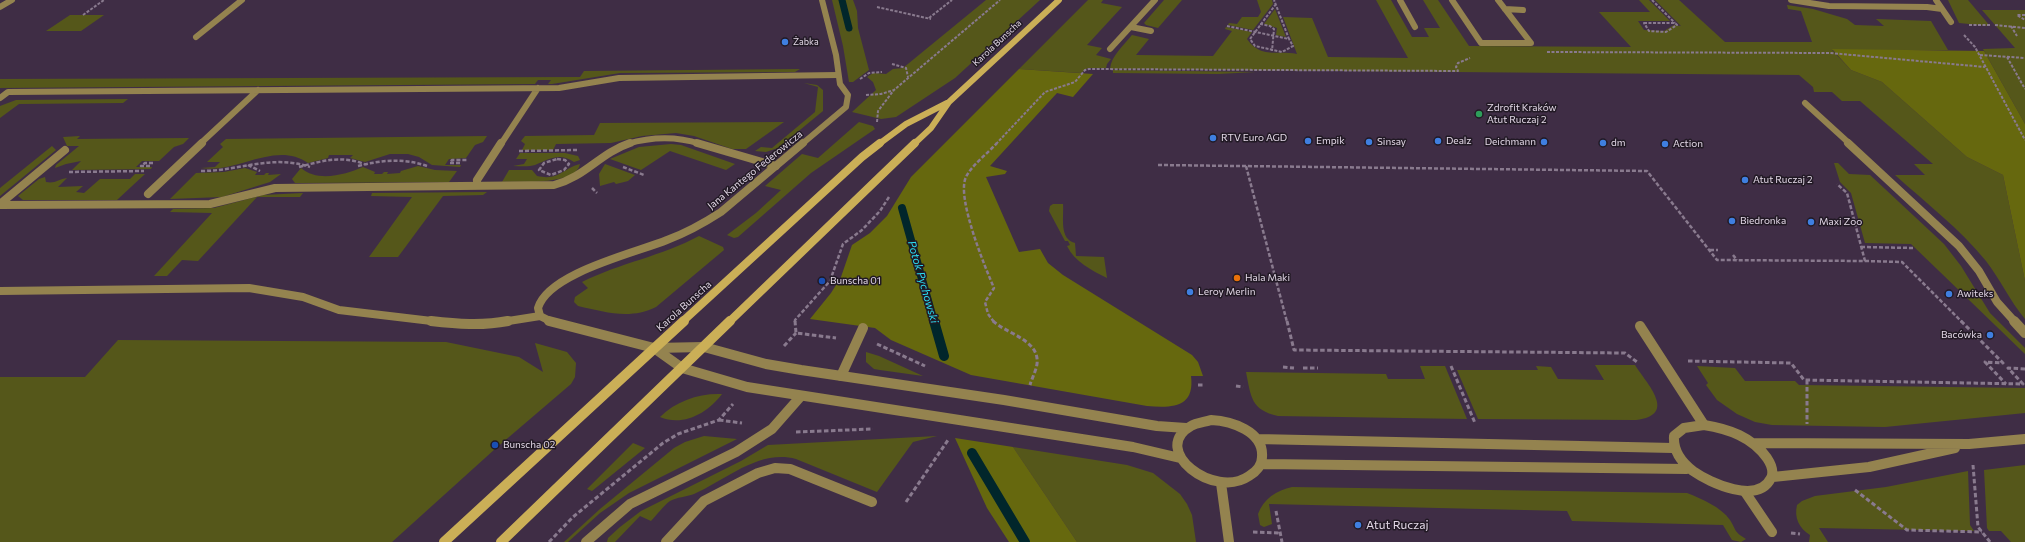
<!DOCTYPE html>
<html>
<head>
<meta charset="utf-8">
<style>
  body { margin:0 }
  canvas { display:block; background:#3f2d45 }
</style>
</head>
<body>
<canvas width="2025" height="542"></canvas>
<script>
const ctx = document.querySelector('canvas').getContext('2d');
ctx.lineJoin = 'round';
function fill(path, color) { ctx.fillStyle = color; ctx.fill(path, 'evenodd'); }
function stroke(path, color, width, dash) { ctx.strokeStyle = color; ctx.lineWidth = width; ctx.lineCap = dash ? 'butt' : 'round'; ctx.setLineDash(dash || []); ctx.stroke(path); }
function write(font, color, halo, rows, align = 'center') {
  ctx.font = font + ' Commissioner,sans-serif'; ctx.lineWidth = 3; ctx.setLineDash([]); ctx.textBaseline = 'middle'; ctx.strokeStyle = halo; ctx.fillStyle = color; for (const [text, x, y, turn = 0] of rows) {
    ctx.save(); ctx.translate(x, y); ctx.rotate((+turn || 0) * Math.PI / 180); ctx.textAlign = isNaN(turn) ? turn : align; if (halo) ctx.strokeText(text, 0, 0); ctx.fillText(text, 0, 0); ctx.restore();
  }
}
fill(new Path2D(`
  M832,0h21l4,11 1,17 11,42 -16,12h-4l-6,-36z
  M986,0h54l-85,78 -59,39 -15,2 -29,-7 24,-22 -3,-8 -6,-5 6,-4 13,1 7,-5 10,-1z
  M1088,0h15l-2,3 21,4 -35,38 15,3 -6,7 15,4 -4,5 -1,4h-18l-7,5 -62,-4z
  M1164,0h18l-24,28 -12,-3 -2,-2z
  M1257,0h15l1,4 -20,26 -25,-5 1,-2 8,1 5,-7h16l3,-5z
  M1376,0h15l21,37h17l-5,-9h16l-17,-28h15l31,46 162,1 -32,-35h51l-11,-12h10l21,21h-32l6,9 20,1 10,-6 7,1 -26,-26h24l46,42h87l-11,-31 -13,-2 -1,-4 26,4 34,10 8,6 29,1 -8,-7 55,2 17,29h-116l19,20 31,12 85,75 36,18 22,106v38c-15,-18 -25,-40 -39,-58 -26,-32 -61,-59 -91,-86h30l-11,-11h19l-73,-63h-18l-10,-9h-18l-1,-5 -14,-12 -689,-6c1,-13 14,-24 22,-34l17,4 -13,16 77,1 19,-25 -7,-2 1,-2 26,5 -5,7c14,20 31,11 50,15l-14,-37 29,1 16,39 80,1z
  M1948,0h20l22,26 -31,-3z
  M1275,9l11,28 -10,-2 1,-7 -13,-4z
  M1982,10h43v114l-42,-75 32,-1z
  M70,15h34l-23,16h-35z
  M800,69l-5,3 -175,1 -68,11h-4l3,-4h-13l-3,4 -535,4v-9l580,-2 4,-6z
  M1113,70l143,2 -38,2 -105,-1z
  M804,83l13,2 6,5v21l-45,37 -12,4 -11,-1 6,-4 11,1 43,-36 3,-25z
  M128,99l-5,4 -104,1 -19,14v-12l16,-6z
  M784,122l-38,27h-14l-38,-13 -18,-3 -34,3 -31,7 -55,1 -3,6h-31l3,-6 -4,-3 4,-5 69,-1 6,-12z
  M859,122l14,4 2,3 -64,44 -73,64 -4,1 -7,-3 29,-22 25,-23 -16,-4 37,-32 16,4z
  M80,136l-3,3 112,-1 -6,6 -9,3 -15,14h-17l-6,6h16l-1,2 -79,1 9,-9 -15,3 -11,4 1,-3 23,-19h-12l-4,-9z
  M487,136l-4,6 -8,3 -9,13 -17,1 -4,6h16l-1,2 -28,-2 -13,-8 -11,-3h-18l-25,8 -15,-4 3,-3h-24l-1,3 -20,5c-32,-23 -72,11 -107,5l14,-1 5,-5h-13l16,-15 -3,-3 6,-5z
  M671,144l10,1 54,19 -9,6 -56,-19 -29,19 -31,-11 29,-12z
  M52,146l4,4 -56,46v-8z
  M520,153h45l13,3 2,4 -6,2c-14,-10 -25,-3 -39,3 -6,2 -15,1 -22,1l11,-2 3,-5h-11z
  M1834,163h4l11,11 21,1 74,69 17,22 29,47 35,35v6l-114,-110 -46,-1 -14,-50 -11,-11z
  M580,164c-4,22 -61,17 -78,18l7,-12h23l5,6c23,5 26,-8 43,-12z
  M605,164l30,11 -7,6 -12,3 -2,-2 -14,4 -1,-12z
  M418,166l17,4 22,1 -8,11 -150,1h-4l-3,-4 9,-11c17,15 46,6 62,-1l12,5 -1,2h8l2,-2h4l-1,2 13,-1 1,-2z
  M245,168l12,4 -2,3h9l2,-2h3l-1,2 13,-1 -11,8 -48,15 -52,2 26,-26 28,-1z
  M135,174h10l-28,26h-94l-5,-4 21,-17 6,-2 1,5c9,2 13,-3 21,-4l-9,9 25,-1 -7,6 8,1 16,-14h30z
  M487,192l-4,3 -40,1 -45,61h-29l43,-60 -41,-1 1,-3z
  M303,193l-3,4h-43l-59,64 -16,-1 -15,16h-13l58,-63 -42,-1 3,-3 41,-1 49,-13z
  M1053,204h10c1,14 -4,35 12,39l1,13 28,1 3,21c-16,-8 -32,-16 -40,-32l3,-1 -2,-4h-3l-16,-30 1,-5z
  M699,236l24,11 1,3 -68,57c-26,13 -51,5 -78,-1l-4,-4 1,-5 13,-9 -6,-6c38,-19 80,-26 117,-46z
  M118,340l328,2 73,15 24,15 -8,-29 32,9 9,11 -1,14 -4,7 -76,65 -103,93h-392v-165h85z
  M866,352l13,4 44,20 -43,-6 -6,-1 -8,-7z
  M1595,365h40c11,18 44,50 1,55l-158,-1 -21,-49h81l-2,-4 15,1 7,12 46,1z
  M1420,366h25l22,53 -189,-3c-27,-6 -27,-19 -32,-44l140,2 2,5h37z
  M1697,366l38,2 10,13h50l4,4 226,3v25l-140,14 -113,-2 -17,-3 -18,-8 -20,-14 -11,-15 2,-2z
  M722,394c-14,19 -39,33 -62,23 16,-16 39,-24 62,-23z
  M704,436l33,3 -108,54 -29,20 -32,29h-4l36,-33 74,-61 11,-6z
  M937,436l-24,6 -36,50 -81,-33c-37,-10 -70,21 -102,35 -8,3 -17,3 -24,7 -7,5 -13,14 -19,20l-11,-5 -25,26h-8l1,-4 12,-11 21,-16 100,-50 27,-16z
  M633,443l12,5 -53,43 -5,-2z
  M1013,447l114,18 26,8 27,21 7,10 5,11 4,27h-119z
  M2025,465v77h-14l-10,-11h-12l-2,-3 -3,-58z
  M1968,471l2,54 4,6 -155,-3 9,14h-19l1,-7c-11,-7 -16,-17 -13,-30l5,-4 13,-5 71,-9z
  M1292,487l395,6c15,6 34,14 43,27 7,11 3,11 16,19l-5,3 -9,-2 -9,-15 -151,-4 -5,-10 -298,-7 3,20 -8,3 -4,-2 -2,-11c5,-15 19,-24 34,-27z`), '#55571a');
fill(new Path2D(`
  M1832,49l152,2 41,73v157l-22,-106 -36,-18 -85,-75 -31,-12z
  M1019,69l74,5 -20,23 -16,-4 -67,73 17,5 -2,3 -19,3 33,75 21,-3 8,14 15,12 129,80 6,7 5,14h-12c4,32 -19,32 -44,30l-176,-31 -80,-35 -16,-12 -65,-9 21,-26 10,-16 11,-32 18,-12 17,-17 24,-39z
  M955,438l58,9 64,95h-68l-22,-34z`), '#66680e');
stroke(new Path2D(`
  M842,0l7,28`), '#01262b', 7);
stroke(new Path2D(`
  M902,208l32,114`), '#01262b', 8);
stroke(new Path2D(`
  M934,321l10,35
  M972,453l53,89`), '#01262b', 10);
stroke(new Path2D(`
  M1652,0l23,23
  M1276,4l-26,35 5,7 27,6 11,-6 -4,-7
  M877,7l54,12
  M83,15l21,-15
  M2025,15h-8l8,5
  M929,18l23,-18
  M1644,23h31l2,2 -11,7 -17,-1z
  M1260,24l10,2 4,3 -2,22
  M1969,25h22
  M1995,25l30,3
  M1227,26l62,13 -15,-39
  M2011,26l6,10
  M1964,35l11,12 50,93
  M1547,52l283,1 155,14
  M1980,55l45,3
  M2007,57l18,32
  M892,64l14,4 2,9
  M860,79l9,-6 13,-1
  M866,95l15,-1 13,-4 106,-90
  M877,122l1,-11 16,-21
  M996,144l49,-52 30,-10 10,-12 4,-1 369,2 -2,-4 2,-4 12,-5`), '#897a8e', 2, [3, 1.5]);
stroke(new Path2D(`
  M519,151l59,-1
  M557,159l8,1 4,4 -5,6 -13,5 -12,-5 5,-7z
  M460,163h-10l2,-3h15
  M248,165l12,6
  M1158,165l489,6 70,89 148,1 -18,-68 -10,-9
  M150,166h-9l4,-3h8
  M358,166c24,-6 45,-8 69,0
  M1246,166l41,156
  M299,167c22,-6 43,-12 65,-3
  M623,167l21,8
  M201,171c39,0 70,-17 109,-4
  M69,172l75,-1
  M592,188l5,5
  M1861,247l54,1
  M1710,250h8
  M1733,255l4,5
  M1865,261l37,1 60,60
  M795,322v-2l35,-39 13,-37 19,-14 18,-19 9,-14
  M994,322l-6,-8 -3,-12 9,-14c-9,-21 -38,-91 -28,-111 5,-11 22,-24 31,-34`), '#897a8e', 2.5, [4, 2]);
stroke(new Path2D(`
  M795,321l1,12 40,5
  M993,321c14,13 47,19 44,43 -1,7 -5,14 -7,21
  M1287,321l7,29 331,3 12,9
  M1961,321l42,42 -18,-1 21,22
  M877,344l48,22
  M784,346l12,-13
  M1688,361l103,2 13,17 219,4 -15,-16 17,1
  M1451,366l24,57
  M1283,367l11,1
  M1303,368h15
  M1807,380v44
  M1198,385h6
  M1236,386l7,1
  M719,420l23,3
  M796,432l77,-3
  M1973,465l5,62 12,15
  M1855,490l52,40 75,2
  M906,502l42,-62
  M1276,511l6,31
  M1253,532l27,1
  M1791,533l9,1
  M549,542l24,-25 90,-74 15,-9 41,-14 14,-16`), '#897a8e', 3, [4.5, 2.5]);
stroke(new Path2D(`
  M1400,0l15,27
  M1452,0l29,43h50l-33,-43
  M1791,0l38,6 98,1 15,2
  M1936,0l15,22
  M0,7l12,-7
  M1505,9l18,1
  M1131,27l20,4
  M196,37l46,-37
  M1110,49l45,-49
  M0,98l8,-6 551,-4 60,-10 219,-3
  M1805,103l45,41
  M200,144l58,-54
  M501,144l37,-56
  M627,144c24,-7 49,-8 73,0`), '#94834f', 6);
stroke(new Path2D(`
  M697,143l79,23
  M1848,143l111,103 20,25 18,31 18,20
  M477,180l24,-37
  M148,194l54,-51
  M0,204l65,-54
  M0,205l210,-1 65,-16 279,-3c31,-8 46,-32 76,-42
  M0,291l249,-3 54,9 36,13 101,12
  M502,322l38,-6`), '#94834f', 8);
stroke(new Path2D(`
  M431,321c26,3 51,5 77,0
  M2014,321l11,12
  M1640,326l64,99
  M841,376l22,-48
  M1221,483l8,59
  M1745,492l27,40
  M586,542l44,-38 106,-52 36,-23 29,-33
  M666,542l38,-41 54,-28 17,-5 15,1 82,33`), '#94834f', 10);
stroke(new Path2D(`
  M802,144l44,-37 2,-12 -8,-11 -4,-29 -14,-55`), '#94834f', 6);
stroke(new Path2D(`
  M552,322l-12,-6 -2,-8c10,-35 97,-55 129,-68 19,-7 37,-17 54,-28l82,-69`), '#94834f', 8);
stroke(new Path2D(`
  M549,321l105,27 50,-1 62,17 35,6 203,30 153,26 29,2
  M654,348l28,20 65,19 386,60 47,11
  M1211,420c20,1 53,11 51,37 0,8 -6,15 -13,19 -35,24 -100,-26 -58,-50 5,-3 14,-4 20,-6z
  M1704,425c25,4 48,12 63,33 4,6 7,14 4,20 -13,27 -61,5 -78,-7 -12,-9 -20,-20 -19,-35l10,-8z
  M1257,439l416,9
  M1752,443l217,1 56,-5
  M1262,464l425,5
  M1773,477l96,-10 86,-19`), '#94834f', 10);
stroke(new Path2D(`
  M879,144l27,-20 41,-21
  M914,144l17,-16 18,-26 110,-102`), '#cbaf57', 6);
stroke(new Path2D(`
  M682,322l180,-165 18,-14
  M729,322l186,-179`), '#cbaf57', 8);
stroke(new Path2D(`
  M444,542l240,-221
  M501,542l229,-221`), '#cbaf57', 10);
for (const [x, y, r, color] of [
  [785,42,4,"#3f7fe0"],
  [1479,114,4,"#2e9e5b"],
  [1213,138,4,"#3f7fe0"],
  [1308,141,4,"#3f7fe0"],
  [1438,141,4,"#3f7fe0"],
  [1369,142,4,"#3f7fe0"],
  [1544,142,4,"#3f7fe0"],
  [1603,143,4,"#3f7fe0"],
  [1665,144,4,"#3f7fe0"],
  [1745,180,4,"#3f7fe0"],
  [1732,221,4,"#3f7fe0"],
  [1811,222,4,"#3f7fe0"],
  [1237,278,4,"#e8710a"],
  [822,281,4,"#1a4fb4"],
  [1190,292,4,"#3f7fe0"],
  [1949,294,4,"#3f7fe0"],
  [1990,335,4,"#3f7fe0"],
  [495,445,4,"#1a4fb4"],
  [1358,525,4,"#3f7fe0"]
]) { const dot = new Path2D(); dot.arc(x, y, r, 0, 2 * Math.PI); ctx.fillStyle = color; ctx.fill(dot); stroke(dot, '#211924', 1.5); }
write('9px', '#e2d7e6', '#211924', [
  ["Żabka",793,42]
], 'left');
write('9px', '#e2d7e6', '#211924', [
  ["Karola Bunscha",997,43,-43]
]);
write('10px', '#e2d7e6', '#211924', [
  ["Zdrofit Kraków",1487,108],
  ["Atut Ruczaj 2",1487,120],
  ["RTV Euro AGD",1221,138],
  ["Empik",1316,141],
  ["Dealz",1446,141],
  ["Sinsay",1377,142],
  ["Deichmann",1536,142,"right"],
  ["dm",1611,143],
  ["Action",1673,144],
  ["Atut Ruczaj 2",1753,180],
  ["Biedronka",1740,221],
  ["Maxi Zoo",1819,222],
  ["Hala Maki",1245,278],
  ["Bunscha 01",830,281],
  ["Leroy Merlin",1198,292],
  ["Awiteks",1957,294],
  ["Bacówka",1982,335,"right"],
  ["Bunscha 02",503,445]
], 'left');
write('10px', '#e2d7e6', '#211924', [
  ["Jana Kantego Federowicza",755,170,-39],
  ["Karola Bunscha",684,306,-42]
]);
write('italic 11px', '#2adcf1', '#211924', [
  ["Potok Pychowski",923,282,74]
]);
write('12px', '#e2d7e6', '#211924', [
  ["Atut Ruczaj",1366,525]
], 'left');
</script>
</body>
</html>
